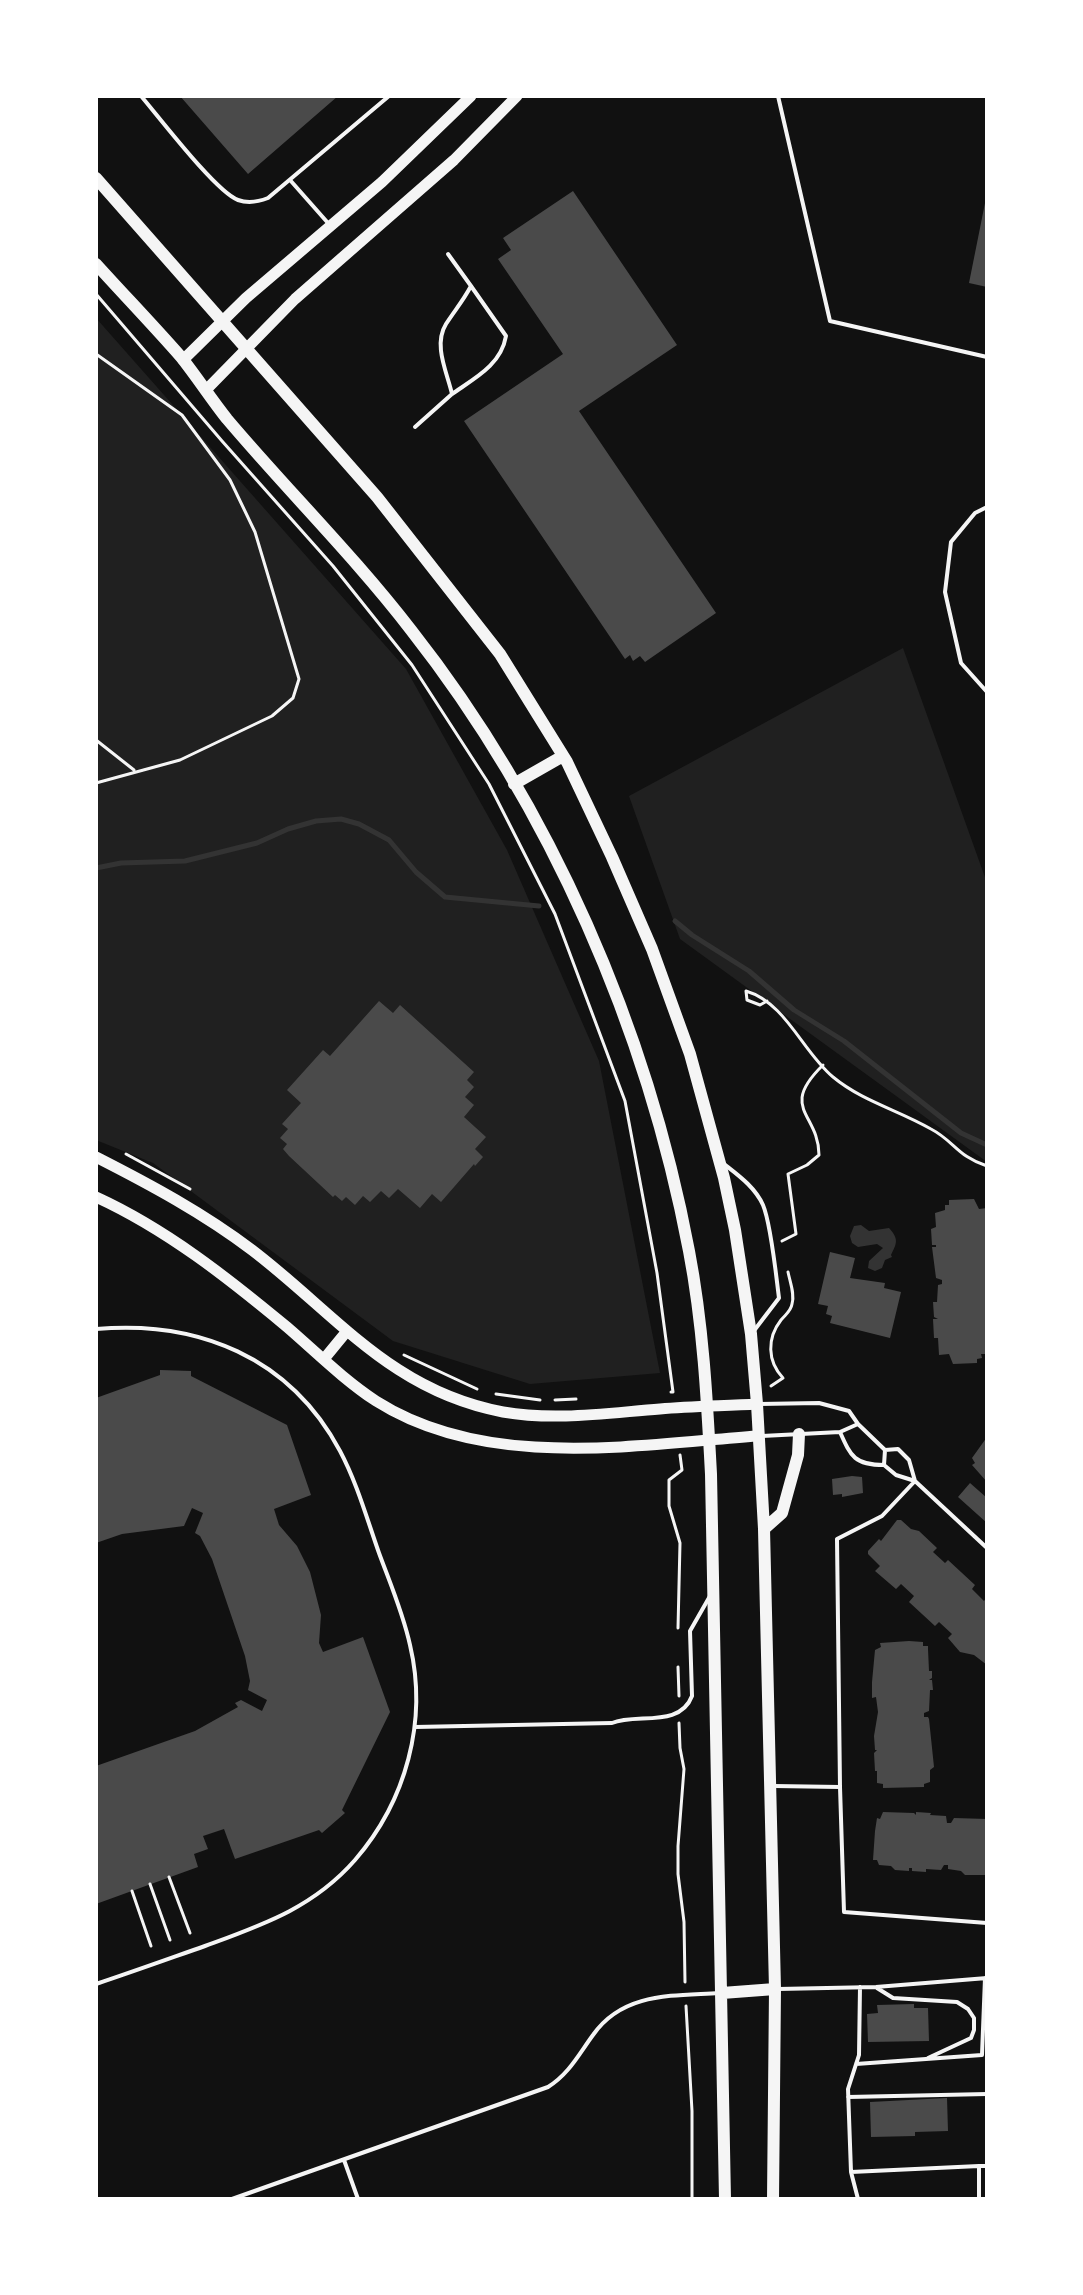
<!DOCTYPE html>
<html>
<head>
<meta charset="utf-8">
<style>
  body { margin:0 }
  #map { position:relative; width:1083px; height:2295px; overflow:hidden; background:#111; font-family:"PT Sans",sans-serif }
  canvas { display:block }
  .frame { position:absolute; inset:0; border:98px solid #fff; pointer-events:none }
</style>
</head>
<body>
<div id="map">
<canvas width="1083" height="2295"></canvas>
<div class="frame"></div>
</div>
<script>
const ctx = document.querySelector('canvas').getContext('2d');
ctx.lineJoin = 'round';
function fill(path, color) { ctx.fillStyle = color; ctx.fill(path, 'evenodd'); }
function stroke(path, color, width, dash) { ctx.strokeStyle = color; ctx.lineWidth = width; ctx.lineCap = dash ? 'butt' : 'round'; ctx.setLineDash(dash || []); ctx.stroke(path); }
fill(new Path2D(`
  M96,318l310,351 101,181 92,211 61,312 -130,11 -137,-43 -240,-178 -57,-23z
  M903,648l84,235v279l-307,-223 -51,-143z`), '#202020');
fill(new Path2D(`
  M861,1225l8,6 20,-3c10,11 8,15 2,27l1,2 -7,3 -3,8 -7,3 -7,-3 1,-7 14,-13 -6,-4 -19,3 -6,-4 -2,-7 4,-10z`), '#333');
stroke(new Path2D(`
  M96,868l25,-5 64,-2 72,-18 31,-14 28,-8 25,-2 18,5 30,16 27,32 29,25 94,9
  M675,921l17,14 57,36 45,39 50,31 117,92 26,12`), '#333', 5);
fill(new Path2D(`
  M180,96h158l-90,78z
  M573,191l104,154 -98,66 137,202 -71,49 -5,-6 -7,5 -3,-6 -5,4 -161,-238 99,-67 -65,-95 13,-9 -8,-12z
  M986,198h1v89l-18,-4z
  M379,1001l14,12 7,-8 74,67 -7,8 7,7 -9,10 9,8 -10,12 22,20 -11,12 8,8 -8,9 -1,-2 -33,38 -9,-8 -12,14 -22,-19 -9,9 -8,-7 -11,11 -7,-6 -8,9 -9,-8 -4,4 -7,-6 -2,2 -44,-41 -6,-7 4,-5 -7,-6 8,-9 -6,-5 19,-21 -14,-13 36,-40 7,6z
  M974,1199l5,10 8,-1v71h-2l2,4v71h-6l1,4 -5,1v4l-24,1 -4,-10 -10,1 -1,-17h-4l-1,-19h5l-4,-2 -1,-15h4l1,-17 4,-1v-4l-6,-2 -4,-31h4v-2h-4l-1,-16 5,-2 -1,-14 10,-3v-5h4v-5z
  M830,1252l25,6 -5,20 35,5 -1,5 17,4 -11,46 -60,-15 2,-7 -6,-2 2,-8 -10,-2z
  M160,1370l31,1v5l96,49 24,70 -37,14 5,16 18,21 13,26 11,43 -2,28 4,9 40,-15 27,75 -48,98 3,3 -23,20 -3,-3 -84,29 -11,-30 -21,7 5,13 -14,5 4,13 -102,37v-138l99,-35 43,-24 -3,-4 6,-3 21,11 5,-11 -19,-10 2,-9 -5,-25 -33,-97 -12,-23 -5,-3 8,-20 -11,-5 -8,18 -62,8 -26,9v-145l64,-23z
  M987,1437v45l-15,-17 3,-2 -3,-5z
  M852,1476l10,1 1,16 -21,4v-3l-9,1 -1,-16z
  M970,1483l17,15v25l-29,-26z
  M897,1520h4l10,9 8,2 18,17 -4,4 12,11 3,-3 27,25 -3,4 12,12 3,-4v68l-13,-10 -14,-3 -12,-14 4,-4 -13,-12 -4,4 -26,-24 5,-6 -13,-12 -5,5 -21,-18 5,-5 -12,-12v-3l11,-12 2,2z
  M909,1641l14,1v4h5v3l1,22h3v7l-3,2h3l1,10h-3l-1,21 -5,2v4h4l1,2 5,48 -4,3v12l-6,2v3l-41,1v-4l-6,-1v-12h-2l-1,-18 3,-3h-2l-1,-14 4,-24 -2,-15 -4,1v-16l3,-32 6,-3 -1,-4z
  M883,1812l31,1 2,2v-3l15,1 -1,2 16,1 1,7h4l3,-5 33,1v56h-22l-4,-4 -13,-2v-4h-4l-3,5 -15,-1v3l-14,-1v-3h-3v3l-14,-1 -4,-4 -12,-1 -2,-5h-4l2,-29 2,-13 3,1z
  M914,2004v4h14l1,33 -61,1 -1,-28 11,-1 -1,-8z
  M947,2098l1,33 -33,1v4l-44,1 -1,-35z`), '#4a4a4a');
stroke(new Path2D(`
  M96,294l126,147 111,125 79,99 77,119 66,130 70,187 32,172 16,119h-2
  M96,354l86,61 48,65 25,52 44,147 -6,19 -21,18 -92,44 -84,23
  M96,740l38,30
  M767,1001l-7,4 -13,-5 -1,-9c40,12 56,60 87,86 29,24 65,33 98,52 23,12 27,28 56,37
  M126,1154l64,35
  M782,1241l14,-7 -8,-60 19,-9 12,-10c0,-42 -41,-46 4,-90
  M404,1355l73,34
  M771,1386l12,-8c-16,-17 -16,-40 -2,-58 5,-6 10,-9 11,-16 3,-10 -2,-22 -4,-32
  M496,1394l44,6
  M555,1400l21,-1
  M678,1628l2,-85 -11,-37v-26l13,-10 -2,-15
  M678,1667l1,29
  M679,1723l1,25 4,21 -6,77v28l6,48 1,60
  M169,1877l21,56
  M150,1884l20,56
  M132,1891l19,55
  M686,2006l6,105v88`), '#f5f5f5', 3);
stroke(new Path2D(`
  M141,96c18,21 75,96 97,104 11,4 20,2 30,-2l121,-102
  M778,96l52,225 157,36
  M290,180l38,43
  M452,394c23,-16 49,-29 54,-58l-35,-50
  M415,427l37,-33c-5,-22 -19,-49 -6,-70 9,-14 17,-23 25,-38l-23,-32
  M987,507l-12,6 -24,29 -6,50 16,71 26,29
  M724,1164c14,11 31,23 39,41 8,19 13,70 16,93l-26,34
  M96,1329c102,-9 194,28 244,122 17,32 27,68 39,102 11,30 24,60 31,92 18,76 -4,156 -55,215 -42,48 -93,65 -150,86 -37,13 -73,26 -109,38
  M759,1404l60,-1 30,8 9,13 27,26 13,-1 11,11 6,21
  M840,1432c11,25 15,33 44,33
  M762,1436l78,-4 18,-8
  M885,1450l-1,15 12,10 19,6 72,67
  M915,1481l-33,35 -45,23 3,248 4,125 143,11
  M415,1727l197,-4c25,-10 68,5 80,-27l-2,-65 20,-35
  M774,1786l66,1
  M877,1988l16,10 64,4 11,7 6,9v12l-3,8 -43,20
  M778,1989l98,-2 111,-9
  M856,2064l126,-9 3,-77
  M848,2097l139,-3
  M344,2160l14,39
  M979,2166h8
  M851,2172l-3,-83 11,-34 1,-68
  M232,2199l316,-112c21,-13 31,-33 45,-52 30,-43 80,-39 126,-42
  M858,2199l-7,-27 128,-6v33`), '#f5f5f5', 4);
stroke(new Path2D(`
  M183,360l63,-62 136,-116 89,-86
  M206,390l89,-91 159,-139 63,-64
  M96,1157c55,28 107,56 156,93 84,64 139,141 251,162 52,9 104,1 157,-3 32,-3 64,-3 97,-5
  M96,1197c70,32 132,81 191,130 29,25 57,53 89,74 110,70 259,44 381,35
  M324,1359l23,-28`), '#f5f5f5', 11);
stroke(new Path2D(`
  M96,178l281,319 123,157 67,108 45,95 40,92 38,105 34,124 11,52 16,104 6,70 7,125 11,460 -2,210
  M96,264c28,31 57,61 85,93 16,20 30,42 46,62 60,71 127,137 184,211 140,178 236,399 278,621 14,73 18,148 22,223l14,725
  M514,784l49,-28
  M764,1529l18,-16 16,-58 1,-21
  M722,1993l53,-4`), '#f5f5f5', 12);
</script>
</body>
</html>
